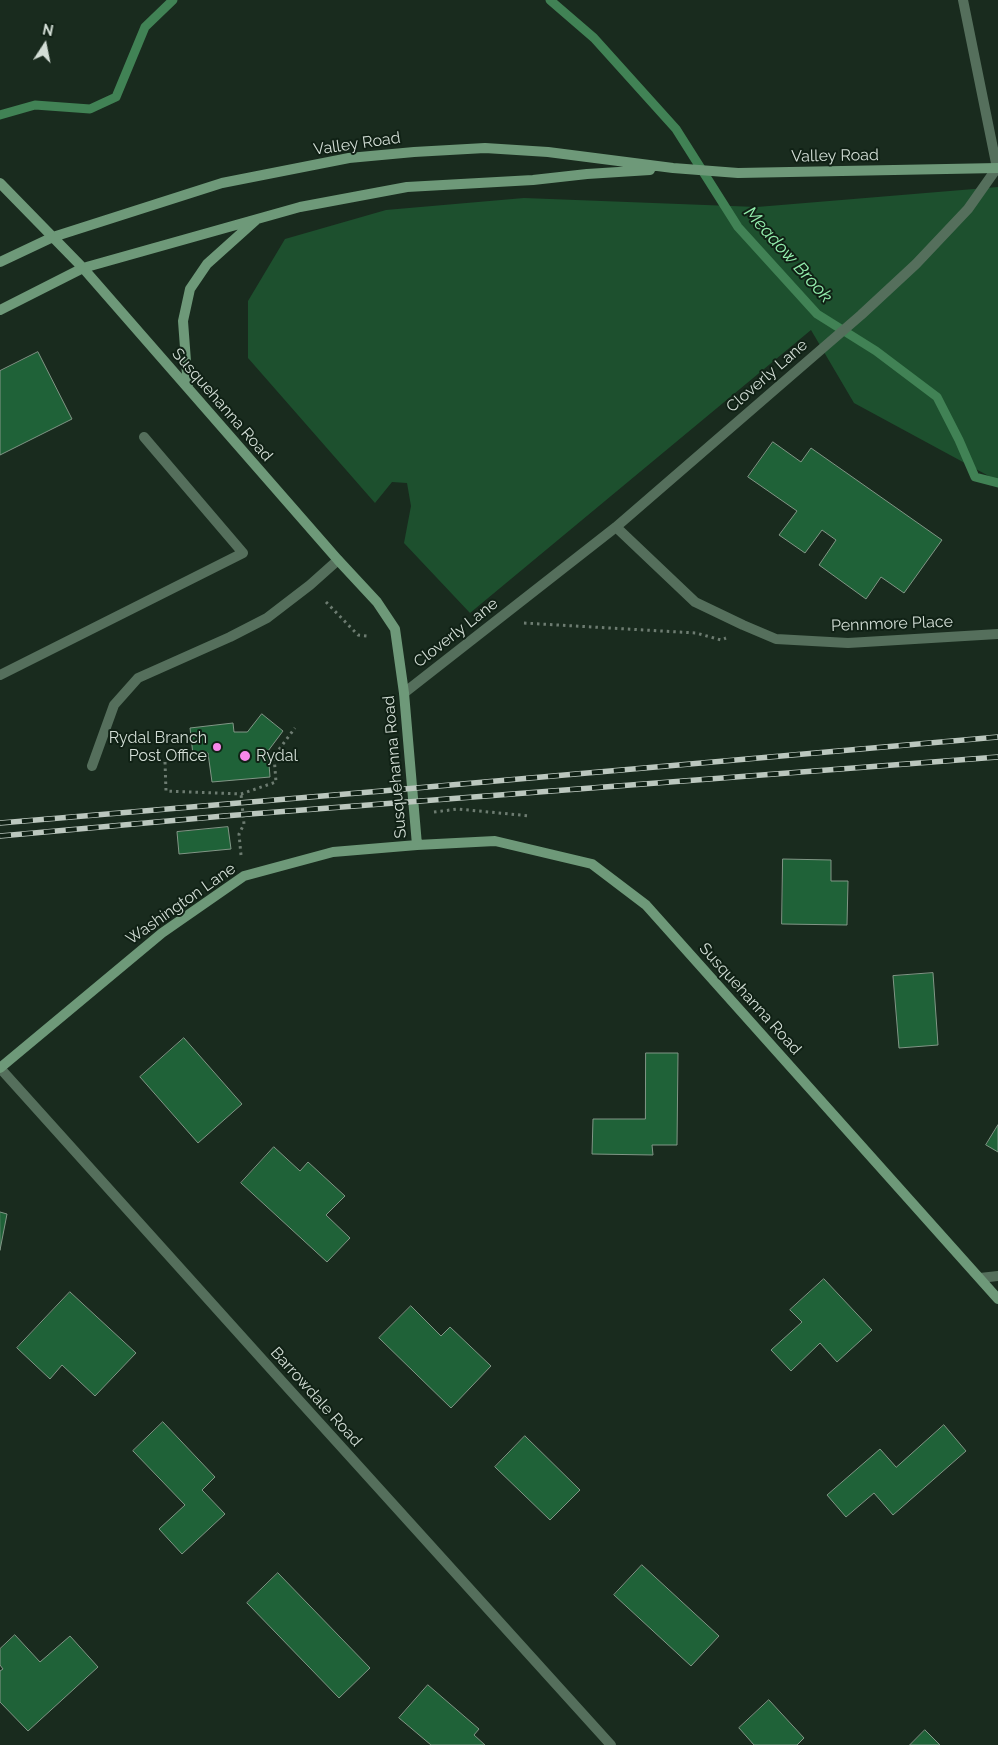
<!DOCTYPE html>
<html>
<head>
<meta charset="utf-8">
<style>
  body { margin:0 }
  #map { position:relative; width:998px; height:1745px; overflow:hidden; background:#192b1e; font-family:Raleway,sans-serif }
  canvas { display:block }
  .north { position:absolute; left:20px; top:20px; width:50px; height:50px; -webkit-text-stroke:4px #102115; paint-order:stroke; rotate:11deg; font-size:14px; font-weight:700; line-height:20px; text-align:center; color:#d3ded6 }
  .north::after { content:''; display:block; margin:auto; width:18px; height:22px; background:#d3ded6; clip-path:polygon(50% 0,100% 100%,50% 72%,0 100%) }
</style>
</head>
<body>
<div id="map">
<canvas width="998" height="1745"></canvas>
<div class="north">N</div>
</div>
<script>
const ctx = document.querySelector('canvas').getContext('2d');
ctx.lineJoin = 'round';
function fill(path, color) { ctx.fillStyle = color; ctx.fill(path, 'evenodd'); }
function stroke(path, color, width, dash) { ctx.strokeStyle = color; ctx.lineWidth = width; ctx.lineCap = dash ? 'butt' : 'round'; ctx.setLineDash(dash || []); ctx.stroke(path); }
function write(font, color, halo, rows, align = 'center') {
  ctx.font = font + ' Raleway,sans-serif'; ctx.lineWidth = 4; ctx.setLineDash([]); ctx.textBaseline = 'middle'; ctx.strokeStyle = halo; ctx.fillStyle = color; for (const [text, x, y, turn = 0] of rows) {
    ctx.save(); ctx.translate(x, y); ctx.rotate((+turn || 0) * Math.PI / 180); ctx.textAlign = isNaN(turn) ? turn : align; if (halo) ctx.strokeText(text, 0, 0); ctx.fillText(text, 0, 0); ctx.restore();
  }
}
fill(new Path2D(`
  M998,187v294l-144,-78 -43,-73 -341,283 -66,-70 7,-37 -4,-23 -15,-1 -17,21 -127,-145v-57l37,-62 101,-29 138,-12 233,9z`), '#1d502e');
stroke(new Path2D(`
  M550,0l44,38 82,91 62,98 79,87 59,37 61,46 22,43 16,37 23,6
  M0,115l35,-10 55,4 26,-12 29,-70 28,-27`), '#418255', 9);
const building = new Path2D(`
  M38,352l34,67 -72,36v-84z
  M773,442l28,20 10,-14 131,92 -38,53 -23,-16 -15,22 -47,-34 17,-25 -14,-10 -17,23 -26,-18 18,-24 -49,-34z
  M262,714l21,17 -15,20 2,26 -58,5 -4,-29 -15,2 -3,-27 43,-5 1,9h13z
  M228,827l3,22 -52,5 -2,-22z
  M783,859l48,1v21h17l-1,44 -65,-1z
  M933,973l5,72 -39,3 -6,-72z
  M184,1038l58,66 -44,39 -58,-66z
  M646,1053h32l-1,92h-25l1,10 -61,-1 1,-35h52z
  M998,1125v27l-12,-7z
  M274,1147l26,24 8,-9 37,34 -19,19 24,23 -23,24 -86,-79z
  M0,1212l7,2 -7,36z
  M824,1279l48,51 -35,32 -17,-19 -29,28 -20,-21 31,-28 -12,-12z
  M70,1292l66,61 -41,43 -33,-31 -12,14 -33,-31z
  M411,1306l30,30 9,-9 41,39 -40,42 -72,-70z
  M163,1422l52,55 -13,13 23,24 -43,40 -23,-25 26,-24 -52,-54z
  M944,1425l22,26 -73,64 -19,-22 -28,24 -19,-22 53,-46 16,18z
  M525,1436l55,54 -30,30 -55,-53z
  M642,1565l77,71 -28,30 -77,-71z
  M278,1573l92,95 -31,30 -92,-95z
  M15,1635l25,27 30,-26 28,31 -70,64 -28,-29v-31l3,-2 -3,-4v-16z
  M428,1685l51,44 -5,6 11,10h-54l-32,-27z
  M769,1700l35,38 -7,7h-43l-15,-17z
  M925,1730l15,15h-30z`);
fill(building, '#1f6238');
stroke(building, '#819686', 1);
stroke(new Path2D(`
  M326,602l32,33 9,1
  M524,623l172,10 25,7 5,-2
  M165,762l1,29 75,3 35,-12 -2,-26 21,-28
  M434,812l24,-3 72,7
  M241,855l-2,-21 5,-10 -3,-30`), '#6d7c71', 3, [2.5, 4]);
stroke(new Path2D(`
  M0,675l243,-122 -99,-116
  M92,766l22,-61 24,-27 92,-41 37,-19 43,-33 28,-25`), '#556f5c', 10);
stroke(new Path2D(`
  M616,527l79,75 48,23 33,14 72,4 150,-9
  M404,693l212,-166 245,-212 55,-51 52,-55 29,-41 -34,-168
  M0,1068c202,227 408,451 611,677
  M980,1278l18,-2`), '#556f5c', 10);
stroke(new Path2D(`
  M0,183l83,85 255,292 39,42 18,27 9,64 13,152
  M0,262l53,-25 169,-54 127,-25 65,-6 71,-4 63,4 125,16 65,5 260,-5
  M0,310l83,-42 217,-61 107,-20 126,-7 54,-6 63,-4
  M188,388l-5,-67 7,-32 17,-25 49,-44
  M0,1068l162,-135 82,-57 89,-24 84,-7 78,-4 97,23 54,41 352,394`), '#6e9979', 10);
const rail = new Path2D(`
  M0,823l382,-32 616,-54
  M0,836l224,-20 774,-59`);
stroke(rail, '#bbc7be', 5.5);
stroke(rail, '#102115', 4, [11]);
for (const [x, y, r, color] of [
  [217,747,5,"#f888ea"],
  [245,756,6,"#f888ea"]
]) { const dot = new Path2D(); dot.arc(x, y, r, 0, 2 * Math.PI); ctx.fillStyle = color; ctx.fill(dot); stroke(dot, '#102115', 2); }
write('16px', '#d3ded6', '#102115', [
  ["Valley Road",357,144,-8],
  ["Valley Road",835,156,-1],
  ["Cloverly Lane",767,376,-41],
  ["Susquehanna Road",222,405,49],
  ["Pennmore Place",892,624,-2],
  ["Cloverly Lane",456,633,-38],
  ["Susquehanna Road",395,767,-95],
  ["Washington Lane",181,904,-35],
  ["Susquehanna Road",750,999,48],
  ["Barrowdale Road",316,1397,48]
]);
write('16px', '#d3ded6', '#102115', [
  ["Rydal Branch",207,738],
  ["Post Office",207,756],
  ["Rydal",256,756,"left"]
], 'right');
write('italic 18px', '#94efae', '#102115', [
  ["Meadow Brook",788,255,48]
]);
</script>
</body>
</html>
